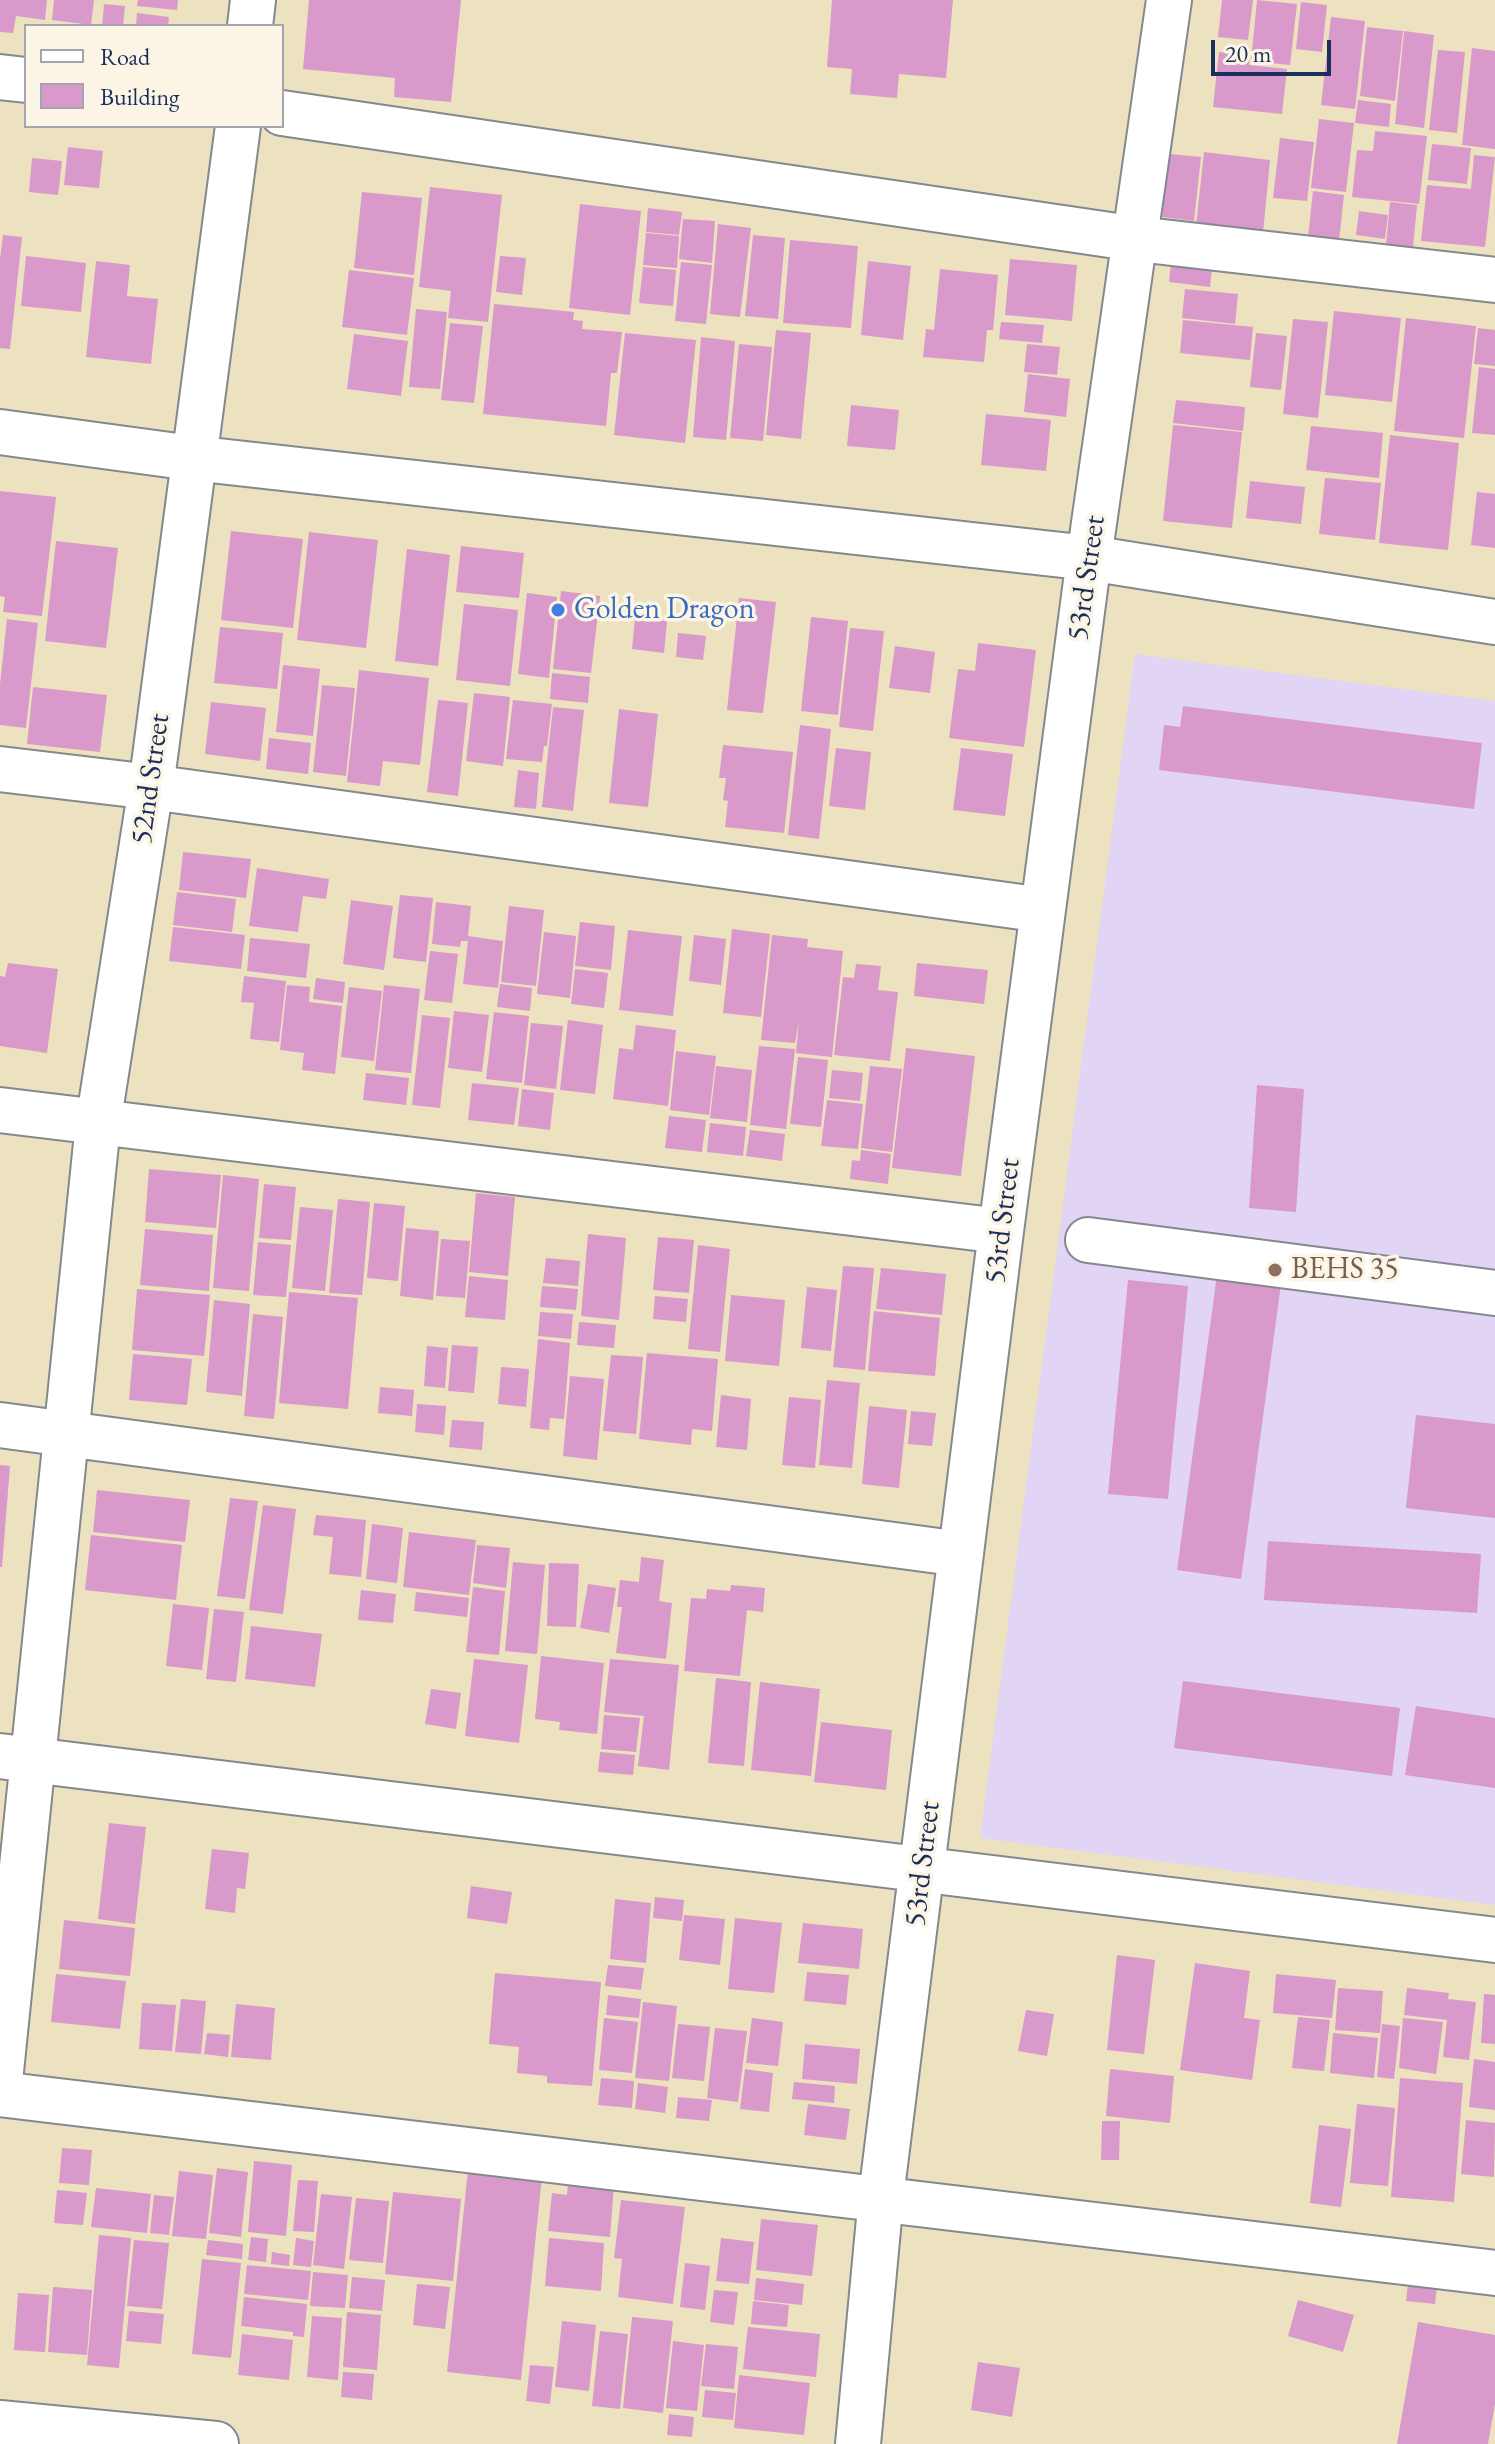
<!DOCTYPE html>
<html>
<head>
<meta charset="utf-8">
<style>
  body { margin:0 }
  #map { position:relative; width:1495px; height:2444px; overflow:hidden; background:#ece2c0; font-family:"EB Garamond",serif }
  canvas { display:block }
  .legend { position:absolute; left:24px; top:24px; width:260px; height:104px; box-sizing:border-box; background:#fcf5e5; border:2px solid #a2a6af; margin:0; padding:10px 14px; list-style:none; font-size:24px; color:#1b2f5e }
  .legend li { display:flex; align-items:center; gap:16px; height:40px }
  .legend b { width:40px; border:2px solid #a2a6af }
  .scale { position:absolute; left:1211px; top:40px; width:120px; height:36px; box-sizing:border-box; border:4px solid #1b2f5e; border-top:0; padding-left:10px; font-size:24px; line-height:28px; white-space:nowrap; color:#1b2f5e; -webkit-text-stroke:6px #fcf5e5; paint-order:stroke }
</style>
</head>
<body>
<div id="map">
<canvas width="1495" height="2444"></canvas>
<ul class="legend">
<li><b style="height:10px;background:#fff"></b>Road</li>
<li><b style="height:22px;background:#d999ca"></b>Building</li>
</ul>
<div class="scale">20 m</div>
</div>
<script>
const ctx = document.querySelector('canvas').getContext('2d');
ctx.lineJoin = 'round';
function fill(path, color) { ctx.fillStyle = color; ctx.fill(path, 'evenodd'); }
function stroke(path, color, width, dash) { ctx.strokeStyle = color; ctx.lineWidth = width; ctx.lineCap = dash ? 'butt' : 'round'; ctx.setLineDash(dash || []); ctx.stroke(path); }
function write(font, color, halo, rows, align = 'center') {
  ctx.font = font + ' "EB Garamond",serif'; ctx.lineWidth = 7; ctx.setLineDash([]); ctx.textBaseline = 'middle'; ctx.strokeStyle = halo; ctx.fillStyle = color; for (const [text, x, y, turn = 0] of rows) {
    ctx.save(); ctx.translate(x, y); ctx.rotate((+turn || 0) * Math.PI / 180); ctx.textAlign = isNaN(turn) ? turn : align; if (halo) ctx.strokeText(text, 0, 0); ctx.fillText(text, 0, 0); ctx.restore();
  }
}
fill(new Path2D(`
  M1135,654l360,47v1204l-515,-67z`), '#e1d4f4');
fill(new Path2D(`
  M0,0h47l-2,20 -29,-4 -3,17 -13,-1z
  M54,0h40l-3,25 -39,-5z
  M138,0h40l-1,10 -40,-4z
  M309,0h152l-10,102 -57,-5 1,-19 -92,-9z
  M832,0h121l-7,78 -47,-4 -2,24 -47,-4 2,-25 -25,-2z
  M1222,0h31l-5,40 -30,-3z
  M1257,0l40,4 -7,61 -39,-4z
  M1301,2l26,3 -5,47 -26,-3z
  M104,4l21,2 -2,20h-21z
  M137,13l32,4 -1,9h-32z
  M1331,17l34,4 -10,88 -34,-4z
  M1367,27l36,4 -8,70 -35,-5z
  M1404,31l30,4 -10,93 -29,-4z
  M1472,48l23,3v98l-33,-4z
  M1438,50l27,2 -8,81 -28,-3z
  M1219,52l31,4 -1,9 38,4 -5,45 -69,-7z
  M1358,100l33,4 -2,23 -34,-4z
  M1319,119l35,4 -8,69 -35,-4z
  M1375,131l52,5 -8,68 -67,-7 5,-47 16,1z
  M1280,138l34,4 -7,59 -34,-3z
  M1432,144l39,4 -4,36 -39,-4z
  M68,147l35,4 -4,37 -35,-3z
  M1204,152l66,8 -7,73 -67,-7z
  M1170,154l31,3 -7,64 -32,-4z
  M1474,155l21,2 -10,90 -64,-6 6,-56 44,4z
  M32,158l30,3 -4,34 -29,-3z
  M430,187l72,8 -14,127 -40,-4 3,-27 -32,-4z
  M1313,191l31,4 -5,46 -31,-4z
  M362,192l60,6 -8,77 -60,-7z
  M1390,202l27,3 -4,43 -27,-3z
  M580,204l61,7 -11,104 -61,-7z
  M648,208l34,4 -3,23 -33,-3z
  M1359,211l29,4 -3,24 -29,-4z
  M683,219l32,2 -3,42 -33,-4z
  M718,224l33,4 -11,89 -30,-3z
  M646,233l33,3 -2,32 -34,-3z
  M3,235l19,2 -12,112 -10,-1v-89z
  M753,235l32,3 -7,81 -33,-3z
  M790,240l68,6 -7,82 -68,-5z
  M1173,246l41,4 -4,37 -41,-5z
  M26,256l60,7 -5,49 -60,-6z
  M500,256l26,2 -4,37 -26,-3z
  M1010,259l67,6 -5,56 -67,-6z
  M96,261l34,4 -3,31 31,3 -7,65 -65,-7z
  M868,261l43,5 -8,74 -42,-5z
  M681,262l31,3 -6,59 -31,-3z
  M643,267l33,3 -3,36 -34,-3z
  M940,269l58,6 -5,55h-6l-3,32 -61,-5 3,-28 8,1z
  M349,270l65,8 -7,57 -65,-8z
  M1185,289l53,5 -3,30 -53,-6z
  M494,304l80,8 -1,8 10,1 -1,8 40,3 -5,41h-6l-5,53 -123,-12z
  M416,309l31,3 -7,77 -31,-2z
  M1334,311l67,7 -9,84 -67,-7z
  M1406,318l70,8 -12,112 -70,-7z
  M1293,319l35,3 -10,96 -35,-4z
  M1183,320l70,7 -3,33 -70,-7z
  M1001,322l43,3 -2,18 -43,-4z
  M450,323l33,3 -9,77 -33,-3z
  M1478,328l17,2v36l-21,-2z
  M776,330l35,3 -10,106 -35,-4z
  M625,333l71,7 -11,103 -71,-8z
  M1256,333l31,3 -6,54 -31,-3z
  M354,334l54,7 -7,55 -54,-7z
  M701,337l34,4 -9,99 -33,-3z
  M739,344l33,3 -9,94 -33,-3z
  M1027,344l33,3 -3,28 -33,-3z
  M1479,367l16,2v66l-23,-2z
  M1028,374l42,5 -4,38 -42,-5z
  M1176,400l69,7 -2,24 -70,-8z
  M851,405l48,5 -4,40 -48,-4z
  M986,414l65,6 -5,51 -65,-6z
  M1173,425l69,7 -10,96 -69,-7z
  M1311,426l72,7 -4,45 -73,-8z
  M1390,435l69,8 -11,107 -69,-7z
  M1325,478l56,5 -6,57 -56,-6z
  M1250,481l55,6 -4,37 -55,-6z
  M0,491l56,6 -14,119 -39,-4 2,-15 -5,-1z
  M1477,492l18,2v54l-24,-3z
  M231,531l72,8 -10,89 -72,-8z
  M309,532l69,8 -12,108 -69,-8z
  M56,541l62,7 -12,100 -61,-7z
  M461,546l63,7 -5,45 -63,-6z
  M407,549l43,6 -12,111 -43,-5z
  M561,591l39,5 -9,77 -38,-4z
  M527,593l30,4 -8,81 -31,-4z
  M739,598l37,4 -13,111 -36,-3z
  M464,604l54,6 -8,76 -54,-6z
  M811,617l37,4 -10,94 -37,-4z
  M635,618l32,3 -3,32 -32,-4z
  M7,619l31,4 -12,105 -26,-3v-41z
  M220,627l63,6 -6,56 -63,-6z
  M850,628l34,3 -11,100 -34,-4z
  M678,633l28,3 -3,24 -27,-3z
  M978,643l58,7 -12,97 -75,-9 9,-69 17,2z
  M895,646l40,6 -5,41 -41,-5z
  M283,665l37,4 -7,67 -37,-4z
  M359,670l70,8 -9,87 -37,-4 -3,25 -33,-4z
  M552,673l38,4 -2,26 -38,-4z
  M322,685l33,3 -9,88 -33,-4z
  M33,687l74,8 -7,57 -73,-8z
  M474,693l36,4 -7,69 -37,-5z
  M438,700l30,3 -10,93 -31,-4z
  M513,700l39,4 -5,42h-3l-2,16 -36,-3z
  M211,702l55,6 -6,53 -55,-7z
  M1183,706l299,37 -8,66 -315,-39 5,-45 16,2z
  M553,707l31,3 -11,101 -31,-4z
  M619,709l39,5 -10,93 -39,-4z
  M800,725l31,4 -12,110 -31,-4z
  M269,738l42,5 -3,31 -42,-5z
  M723,745l70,7 -9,81 -59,-6 3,-26 -5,-1 3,-22h-7z
  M836,748l35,4 -6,58 -36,-4z
  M961,748l52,6 -8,62 -52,-6z
  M518,770l21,3 -3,36 -22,-2z
  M183,852l68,7 -5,39 -67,-8z
  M257,868l72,11 -3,20 -23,-3 -5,36 -49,-6z
  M177,892l59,7 -4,33 -59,-7z
  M400,895l33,3 -7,64 -33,-4z
  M351,900l42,6 -9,64 -41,-6z
  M436,902l35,4 -3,30 35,5 -5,47 -35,-4 5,-43h-7l-1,6 -28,-3z
  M509,906l35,4 -8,76 -35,-4z
  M580,922l35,4 -4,44 -36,-4z
  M173,927l72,8 -4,34 -72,-8z
  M732,929l38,5 -9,83 -38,-4z
  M628,930l54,6 -9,80 -54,-6z
  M544,932l32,4 -6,62 -33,-4z
  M694,935l32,4 -5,46 -32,-4z
  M772,935l36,4 -1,8 36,4 -11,106 -36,-4 3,-32 -4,22 -34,-3z
  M250,938l60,6 -4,34 -59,-7z
  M430,951l28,3 -6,49 -28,-3z
  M8,963l50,6 -11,84 -47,-7v-70l5,1z
  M917,963l71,7 -4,34 -70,-8z
  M856,964l25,2 -3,24 20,2 -8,69 -56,-6 9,-78 11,1z
  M575,969l33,4 -4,35 -33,-4z
  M244,976l42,5 -7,61 -29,-3 4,-36 -13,-1z
  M316,978l29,4 -2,21 -30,-4z
  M500,984l32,4 -2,23 -33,-4z
  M287,985l23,2 -1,15 33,4 -7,68 -33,-4 2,-17 -24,-3z
  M384,985l36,4 -9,84 -36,-3z
  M349,987l33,4 -8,70 -33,-4z
  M454,1011l35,4 -7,57 -34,-4z
  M494,1012l35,4 -7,67 -36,-4z
  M422,1015l28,3 -10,90 -28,-3z
  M568,1020l35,5 -8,69 -35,-4z
  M531,1023l32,3 -7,63 -32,-4z
  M636,1025l40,5 -8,76 -55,-7 6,-51 14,2z
  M759,1046l36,3 -9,80 -36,-4z
  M906,1048l69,8 -14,120 -69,-8z
  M676,1051l40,5 -7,59 -39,-5z
  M798,1057l30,3 -7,67 -31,-3z
  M716,1066l36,4 -5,52 -37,-4z
  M870,1066l32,3 -10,83 -31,-4z
  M832,1070l31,3 -3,28 -31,-3z
  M366,1073l43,5 -3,27 -43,-5z
  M472,1083l47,5 -5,37 -46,-5z
  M1257,1085l47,4 -8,123 -47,-4z
  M522,1089l32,4 -4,37 -32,-4z
  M827,1100l36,4 -5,45 -37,-3z
  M669,1116l37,4 -4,32 -37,-4z
  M710,1123l36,4 -3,29 -36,-4z
  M750,1130l35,4 -3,27 -36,-5z
  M861,1150l30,4 -3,30 -38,-5 2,-19 8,1z
  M149,1169l72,6 -5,53 -71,-6z
  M223,1175l36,4 -10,112 -36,-3z
  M264,1184l32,3 -5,53 -32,-2z
  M476,1193l39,4 -7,79 -39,-4z
  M338,1199l32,3 -8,93 -33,-2z
  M374,1203l31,3 -7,75 -31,-3z
  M300,1207l33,3 -8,81 -33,-3z
  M406,1228l33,3 -6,69 -33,-4z
  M145,1229l68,6 -4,56 -69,-6z
  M588,1234l38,4 -7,82 -38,-4z
  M658,1237l36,3 -5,53 -36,-3z
  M441,1239l29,2 -5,57 -29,-2z
  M258,1242l33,3 -5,52 -33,-2z
  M698,1245l32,4 -10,103 -32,-3z
  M546,1258l34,3 -2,25 -35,-3z
  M843,1266l31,2 -9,102 -32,-3z
  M881,1268l65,6 -4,41 -66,-6z
  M1217,1275l64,9 -40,295 -64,-9z
  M469,1276l39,4 -3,40 -40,-3z
  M1128,1280l60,6 -20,213 -60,-5z
  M542,1286l36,3 -2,21 -36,-3z
  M807,1287l30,3 -6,61 -30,-3z
  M137,1289l73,6 -6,61 -72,-6z
  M289,1292l69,6 -10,111 -69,-6z
  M731,1295l54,5 -6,66 -54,-5z
  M655,1296l33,3 -2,23 -33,-3z
  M214,1300l36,4 -8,92 -36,-4z
  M874,1311l66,7 -5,58 -67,-5z
  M540,1312l33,2 -2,25 -33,-3z
  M253,1314l30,3 -9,102 -30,-3z
  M579,1322l37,3 -2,23 -37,-3z
  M538,1339l32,4 -6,76 -14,-1 -1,12 -19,-2z
  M452,1345l26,2 -4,46 -26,-2z
  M427,1346l21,2 -3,40 -21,-2z
  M647,1353l71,6 -6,72 -20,-2 -1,16 -52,-6z
  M133,1354l59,5 -5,46 -58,-5z
  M611,1355l32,2 -7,77 -33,-3z
  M501,1367l28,2 -3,38 -28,-3z
  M570,1376l34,3 -7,81 -34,-4z
  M827,1380l33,3 -8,85 -33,-3z
  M380,1387l34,3 -2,26 -34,-3z
  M721,1395l30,4 -4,51 -31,-3z
  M789,1397l32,3 -6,68 -33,-3z
  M417,1404l29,2 -2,29 -29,-3z
  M869,1406l38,4 -8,78 -37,-4z
  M911,1411l25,2 -4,33 -24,-2z
  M1416,1415l79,9v94l-89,-10z
  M452,1420l32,2 -2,28 -33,-3z
  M0,1465l10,1 -8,101h-2z
  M97,1490l93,10 -5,42 -92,-10z
  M230,1498l28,3 -13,98 -28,-3z
  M263,1505l33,4 -13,105 -34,-4z
  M316,1515l50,5 -5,57 -32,-3 4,-37 -20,-2z
  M372,1524l31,4 -6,55 -31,-4z
  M409,1532l67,8 -7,55 -66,-8z
  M91,1535l91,10 -6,55 -91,-10z
  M1268,1541l213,13 -4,59 -213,-13z
  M477,1545l33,3 -4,40 -33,-5z
  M641,1557l23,3 -5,41 13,2 -6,56 -50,-6 6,-46h-5l3,-27 19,2z
  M513,1562l32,3 -8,89 -32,-3z
  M549,1563l30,1 -3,63 -29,-1z
  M588,1584l28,4 -7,45 -29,-5z
  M731,1585l34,3 -2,24 -16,-2 -7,66 -56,-5 7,-73 15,1 1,-10 23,2z
  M473,1587l32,4 -6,64 -33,-3z
  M361,1590l35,4 -3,29 -35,-3z
  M416,1592l53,6 -2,19 -53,-6z
  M173,1604l36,4 -7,62 -36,-4z
  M214,1609l30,3 -8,70 -30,-3z
  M251,1626l71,8 -7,53 -70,-8z
  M541,1656l63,7 -7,71 -38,-4 1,-8 -25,-3z
  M474,1659l54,6 -9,78 -54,-7z
  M610,1659l69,6 -10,105 -31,-4 6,-50 -40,-4z
  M716,1678l35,4 -7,84 -36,-3z
  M1183,1681l217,27 -8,68 -218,-28z
  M760,1682l60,7 -9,87 -60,-6z
  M431,1689l30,4 -5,36 -31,-5z
  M1416,1706l79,12v70l-90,-13z
  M604,1715l36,3 -4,34 -35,-3z
  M821,1722l71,8 -6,60 -72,-8z
  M600,1752l35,3 -2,20 -35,-3z
  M109,1823l37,4 -11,97 -37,-5z
  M212,1849l37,4 -4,36 -8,-1 -2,25 -30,-4z
  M471,1886l41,6 -5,32 -40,-6z
  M655,1897l29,3 -2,21 -29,-3z
  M615,1899l36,4 -5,60 -36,-4z
  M684,1915l41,4 -5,46 -41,-5z
  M735,1918l47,5 -8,70 -46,-4z
  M64,1920l71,8 -5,48 -71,-7z
  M803,1923l60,6 -4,40 -61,-6z
  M1117,1955l38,5 -11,94 -37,-4z
  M1195,1963l55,8 -6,47 16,2 -8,60 -72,-10z
  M608,1965l36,3 -3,22 -36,-4z
  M807,1972l42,3 -3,30 -42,-4z
  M495,1973l106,9 -9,104 -45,-3v-7l-30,-3 2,-26 -30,-3z
  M56,1974l70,7 -6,48 -69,-7z
  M1276,1974l60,6 -4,38 -59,-5z
  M1338,1988l45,3 -3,42 -45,-3z
  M1407,1988l42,5 -1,6 28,3 -7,58 -26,-3 4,-37 -43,-5z
  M1484,1994l11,1v49l-14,-1z
  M608,1995l33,4 -2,19 -33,-3z
  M181,1999l25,2 -5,53 -26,-2z
  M643,2002l34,4 -8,75 -34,-3z
  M142,2003l34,2 -4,46 -33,-2z
  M236,2004l39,4 -4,52 -40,-3z
  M1026,2010l28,4 -7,42 -29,-5z
  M1298,2017l32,3 -6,51 -32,-3z
  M604,2018l34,4 -6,51 -33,-3z
  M752,2018l31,4 -5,44 -32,-3z
  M1403,2018l40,4 -7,52 -37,-6z
  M678,2024l32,3 -6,54 -32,-3z
  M1382,2024l18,2 -6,53 -17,-2z
  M715,2028l32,3 -9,71 -31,-4z
  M207,2033l23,2 -2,22 -24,-3z
  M1333,2033l45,5 -4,40 -44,-5z
  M805,2044l55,5 -3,35 -55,-5z
  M1474,2059l21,3v48l-26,-3z
  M745,2069l28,4 -4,39 -29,-3z
  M1110,2069l64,7 -4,47 -64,-7z
  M601,2078l33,3 -2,27 -34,-3z
  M1400,2078l63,5 -9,119 -63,-5z
  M794,2082l41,4 -1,17 -42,-4z
  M638,2083l30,4 -3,26 -30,-4z
  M678,2097l34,3 -3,21 -33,-3z
  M808,2104l42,5 -4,31 -42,-5z
  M1357,2104l38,4 -7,78 -38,-3z
  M1466,2120l29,3 -1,54 -33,-3z
  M1102,2121h18l-1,39h-18z
  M1319,2125l32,4 -10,78 -31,-4z
  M62,2148l30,2 -3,35 -30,-2z
  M469,2160l74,7 -22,213 -74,-8z
  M254,2161l38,4 -6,71 -38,-4z
  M217,2168l31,4 -7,65 -32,-4z
  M179,2171l34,4 -7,64 -34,-3z
  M298,2180l20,1 -4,51 -21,-1z
  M568,2181l46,4 -4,52 -62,-6 4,-38 15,2z
  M96,2188l55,6 -4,39 -56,-6z
  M57,2190l30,3 -4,32 -29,-2z
  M393,2192l68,7 -8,82 -68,-7z
  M321,2194l31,3 -8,72 -31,-4z
  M154,2195l20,2 -5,38 -19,-2z
  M356,2198l33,3 -6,62 -34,-3z
  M621,2200l64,7 -12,97 -55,-7 4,-38 -8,-1z
  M761,2219l57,6 -6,51 -56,-6z
  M99,2235l32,3 -12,130 -32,-3z
  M251,2237l17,2 -2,23 -18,-2z
  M296,2238l18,3 -3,26 -18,-2z
  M549,2238l55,5 -3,48 -56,-5z
  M721,2238l33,4 -5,42 -33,-3z
  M134,2240l35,3 -7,66 -35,-3z
  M208,2240l35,4 -1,15 -36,-4z
  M272,2252l18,3 -1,11 -18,-2z
  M202,2259l39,4 -10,95 -39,-4z
  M685,2263l25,3 -5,44 -25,-3z
  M247,2265l64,6 -3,29 -64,-6z
  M1410,2267l29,3 -4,34 -29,-3z
  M313,2272l35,3 -3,33 -35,-2z
  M352,2277l33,3 -3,31 -33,-3z
  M756,2278l48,6 -2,21 -48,-5z
  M417,2284l33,3 -5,42 -32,-4z
  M53,2287l39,3 -5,65 -39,-3z
  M714,2290l24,2 -4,33 -24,-3z
  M18,2293l31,2 -4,57 -31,-2z
  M244,2297l63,7 -3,33 -11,-1v-4l-52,-6z
  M1298,2300l56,15 -11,37 -55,-16z
  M753,2301l36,4 -2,22 -36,-3z
  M129,2311l35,3 -3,30 -35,-3z
  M347,2312l34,3 -4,55 -34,-3z
  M312,2316l30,2 -4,62 -31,-3z
  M632,2317l41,4 -10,92 -40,-5z
  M562,2321l34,4 -7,66 -34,-4z
  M1418,2322l77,13v69l-7,40h-91z
  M748,2327l72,7 -4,43 -73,-8z
  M600,2331l28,3 -8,75 -28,-3z
  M242,2334l51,6 -4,40 -51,-5z
  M673,2341l31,4 -7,66 -31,-3z
  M706,2344l32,3 -4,42 -33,-3z
  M978,2362l42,6 -8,49 -41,-7z
  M530,2365l24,2 -4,37 -24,-3z
  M343,2372l31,2 -2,26 -31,-3z
  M739,2375l71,8 -6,52 -70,-7z
  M705,2390l31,3 -3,27 -31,-3z
  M669,2414l25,3 -2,20 -25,-2z`), '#d999ca');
const minor = new Path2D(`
  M250,26l3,-26
  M0,77l26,3
  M282,113l855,126 358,41
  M0,432l192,26 897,100 406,64
  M0,769l151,18 892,123
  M0,1110l1001,121
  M1088,1240l407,53
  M0,1425l961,129
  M0,1756l1495,184
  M0,2081l98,-957 53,-337 87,-661
  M0,2094l1495,179
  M0,2423l216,21
  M858,2444l23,-247 120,-966 88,-673 80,-558`);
stroke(minor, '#84888f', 48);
stroke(minor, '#fff', 44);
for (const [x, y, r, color] of [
  [558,610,8,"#3f7fe0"],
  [1275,1270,8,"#8d6e63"]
]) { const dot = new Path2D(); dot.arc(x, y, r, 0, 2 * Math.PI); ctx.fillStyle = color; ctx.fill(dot); stroke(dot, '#fcf5e5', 3); }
write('30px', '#1b2f5e', '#fcf5e5', [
  ["53rd Street",1087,578,-82],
  ["52nd Street",151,779,-82],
  ["53rd Street",1003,1221,-83],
  ["53rd Street",923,1864,-83]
]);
write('30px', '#366cbe', '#fcf5e5', [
  ["Golden Dragon",574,610]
], 'left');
write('30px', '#785e54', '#fcf5e5', [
  ["BEHS 35",1291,1270]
], 'left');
</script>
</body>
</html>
